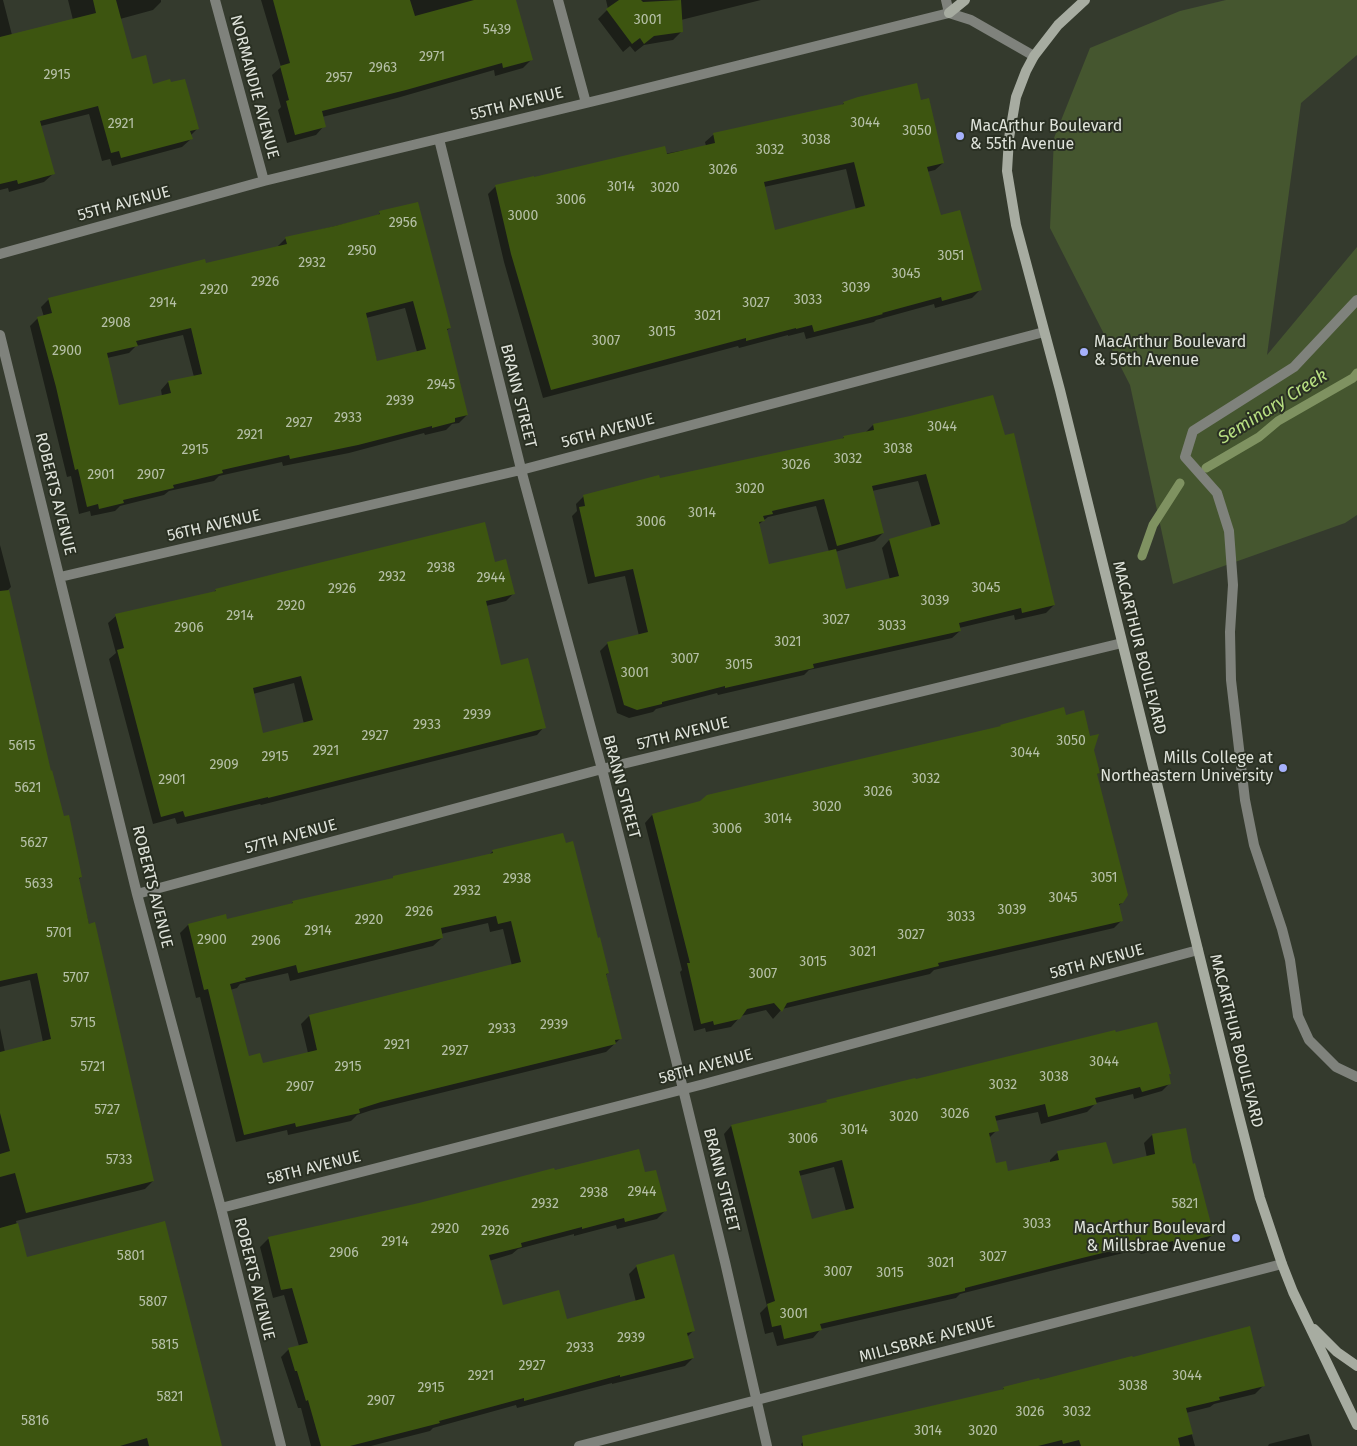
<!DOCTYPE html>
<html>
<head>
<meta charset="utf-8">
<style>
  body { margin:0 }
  canvas { display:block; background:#343a2d }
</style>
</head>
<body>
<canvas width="1357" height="1446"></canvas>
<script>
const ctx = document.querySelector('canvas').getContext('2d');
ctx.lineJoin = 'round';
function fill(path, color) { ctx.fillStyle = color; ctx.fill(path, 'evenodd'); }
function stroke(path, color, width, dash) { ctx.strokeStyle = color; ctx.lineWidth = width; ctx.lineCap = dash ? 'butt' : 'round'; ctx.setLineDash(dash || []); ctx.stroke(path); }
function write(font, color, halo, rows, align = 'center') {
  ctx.font = font + ' "Fira Sans",sans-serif'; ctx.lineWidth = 4; ctx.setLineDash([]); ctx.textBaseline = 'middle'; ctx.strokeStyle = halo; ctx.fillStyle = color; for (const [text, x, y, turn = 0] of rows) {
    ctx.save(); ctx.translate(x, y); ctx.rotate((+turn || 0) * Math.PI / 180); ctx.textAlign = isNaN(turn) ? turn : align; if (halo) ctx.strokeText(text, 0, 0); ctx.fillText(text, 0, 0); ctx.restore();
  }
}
fill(new Path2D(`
  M1226,0h131v55l-56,48 -34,252 90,-108v268l-12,8 -172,61 -43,-199 -80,-157 4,-90 36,-90 90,-37z`), '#45562f');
fill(new Path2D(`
  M0,0h3l9,35 61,-15 -5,-20h93v2l-8,8 -33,9 11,42 21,25 45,43 -7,7 1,3 -9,8 -70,19 -2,-7 -8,2 -13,-47 -48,12 12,48 -9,8 -35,10 -1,-4 -8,2z
  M261,0h253l17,60 -8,8 -28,8 -1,-6 -97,28 -75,19 2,9 -8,9 -29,8 -9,-33 3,-3 -9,-32 9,-8z
  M606,0h155l-80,20 1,11 -9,9 -29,5 -9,7 -5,-6 -7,6 -25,-33 10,-10z
  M920,102l23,61 -8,7 -8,2 13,45 40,73 -8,8 -37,10 -1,-4 -58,16 -2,2 -68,17 -2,-7 -16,4v-1l-49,13 -1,-2 -195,52 -39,-136 -16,-68 8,-8 210,-40 -1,-4 8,-7 128,-29 3,-3zM846,169l10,41 -82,22 -10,-45z
  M380,213l70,115 -4,3 21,84 -8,8 -7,1 -6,6 -21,5 -1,-2 -75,20 -66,13 -1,-4 -63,14 -5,5 -45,10 -5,4 -44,11 -5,5 -24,5 -1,-5 -11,3 -8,-38 -4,1 -37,-151 8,-8 6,-1 -3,-10 8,-8 230,-51 -1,-2 8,-8 91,-22zM405,308l12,44 -40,10 -11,-44zM183,335l11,42 -26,5 -7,8 1,6 -44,10 -11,-48 22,-5 7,-7z
  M910,417l144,188 -8,8 -31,7 -1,-5 -55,13 1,3 -8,7 -143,32 -5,5 -86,20 -1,-2 -61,16 -3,3 -24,6 -12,-5 -17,-62 8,-8 31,-7 -14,-60 -37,8 -16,-68 5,-5 -1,-7 8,-8 257,-56 3,-3 21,-4 8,-8zM918,481l14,47 -43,12 -7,8 8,32 -45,11 -10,-39 40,-11 8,-8 -11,-42zM816,506l13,46 -61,14 -10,-41 10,-8z
  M0,545l11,42 -3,3 42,182 31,105 -3,3 75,301 -8,8 -129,32 10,38 194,187h-220v-418l5,24 38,-10 -13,-62 -30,7z
  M494,563l19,31 -7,7 -20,5 14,61 44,60 -7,8 -276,70 -1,-1 -83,20 -2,-6 -22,6 -44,-165 7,-6 -8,-30 8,-7 97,-23 3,-3zM294,683l10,41 -42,10 -9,-40z
  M1065,716l27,34 7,23 -3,2 26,128 -4,3 4,14 -8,8 -180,42 -4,4 -148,35 -9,10 -7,-9 -25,6 -10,11 -25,5 -1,-4 -11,3 -14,-59 2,-2 -37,-147 7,-8 387,-98z
  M493,851l99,71 16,51 -2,2 15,63 -15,14 -234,58 -15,5 -6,6 -63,14 -1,-5 -51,12 -36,-145 -4,1 -16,-65 8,-8 38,-4 64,-16 3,-3 98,-22 2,-2 96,-23zM488,923l2,9 13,-3 9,37 -203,50 -8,8 7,29 -46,12 -14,-7 -18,-68 7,-2 3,-4 48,-11 2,8 143,-35 9,-8 -1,-4z
  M1169,1074l-1,1 2,8 -8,8 -28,8 -1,-5 -37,9 -9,9 -46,12 -3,-12 -43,9 2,9 -8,8 6,26 12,9 43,-10v-3l7,-7 55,13 35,-8 -3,-15 8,-8 33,-6 7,37 21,68 -8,8 -38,10 -1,-4 -25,6 -5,-4 -62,15 -114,29 -4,4 -135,31 -8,9 -36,8 -4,-14 -8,2 -5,-21 7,-7 -43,-172 7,-8 94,-22 2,-2zM834,1167l12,44 -35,10 -12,-45z
  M554,1171l90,3 21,37 -8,8 -40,10 -1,-4 -42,11v-2l-56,15 -6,5 -23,7 13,46 64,14 70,-19 -7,-28 8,-8 57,64 -7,7 6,21 -8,8 -73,18v-1l-95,25 -1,-3 -83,23 -3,3 -59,15h-60l-10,-38h-3l-17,-51 8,-8 10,-3 -15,-51 -11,3 -13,-51 8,-8 151,-34z
  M1039,1381l224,5 -8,8 -41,10 -4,3 -24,6 9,33h-393l-1,-2 8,-8 192,-45 3,-3z
  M1309,1434l3,12h-44l1,-2z`), '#0007');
stroke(new Path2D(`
  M1206,468l53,-31 19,-16 75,-43 4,-5
  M1142,556l11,-31 27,-42`), '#7f9261', 9);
fill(new Path2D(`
  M93,0h23l16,59 14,-4 7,29 17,-5 1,3 14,-3 14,50 -9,2 3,8 -72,19 -2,-7 -8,2 -13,-47 -58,15 15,53 -37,10 -1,-4 -17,4v-147l96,-24z
  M273,0h137l5,16 59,-16h42l17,60 -30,8 -1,-5 -96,27 -84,21 4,16 -31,8 -9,-34 3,-1 -9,-34 10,-3z
  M619,0h22l2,2 38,-2 2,32 -29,4 -10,8 -4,-6 -8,6 -26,-35z
  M917,83l4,17 8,-2 15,65 -17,4 14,48 19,-5 22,80 -40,11 -1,-4 -59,16 1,1 -69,18 -2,-7 -16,4v-1l-50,13v-3l-195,52 -40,-136 -16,-69 39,-9v1l131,-31 2,8 48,-11 -2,-10 131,-29 -1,-2 15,-5zM854,162l11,44 -90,24 -11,-48z
  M418,202l33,126 -4,1 21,86 -13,3v4l-23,6v-2l-74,19 -68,14 -1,-4 -67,15 1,3 -50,12 1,3 -51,12 1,3 -25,6 -1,-5 -11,3 -9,-38 -3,1 -19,-83 -19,-70 15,-4 -4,-15 157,-39 1,4 81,-19 -2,-7 50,-11 45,-12 -1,-3zM413,301l13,48 -49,12 -11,-48zM191,328l11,46 -34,7 3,12 -52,12 -12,-52 31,-7 -2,-5z
  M993,395l12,40 9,-2 41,172 -33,8 -1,-5 -62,15 2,8 -148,33 1,4 -89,20v-2l-63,16v2l-25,6 -13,-5 -17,-63 41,-10 -15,-63 -38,8 -16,-70 6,-1 -2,-11 76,-20 1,3 184,-40 -1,-2 31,-6 -1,-6 37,-8zM926,474l14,50 -51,15 10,37 -53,13 -10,-40 -67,15 -10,-42 6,-1 -2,-5 10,-2 -1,-3 52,-12 13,47 47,-13 -12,-47z
  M485,522l10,40 11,-3 9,35 -29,7 15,64 27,-7 18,70 -278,70v-1l-83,20 -2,-6 -22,6 -44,-167 7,-2 -9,-34 101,-23 -1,-2 67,-17zM301,676l12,44 -50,13 -10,-45z
  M9,590l42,181 1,-1 12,46 5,-1 13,62 -3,1 10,46 6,-2 59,259 -128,32 -11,-40 -15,4v-23l10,-3 -10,-38v-61l51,-13 -14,-66 -37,8v-390z
  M1064,707l2,8 18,-5 6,26 9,-2 -5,16 6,23 -3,1 31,121 -5,8 -4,1 4,17 -185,42 1,3 -152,37 -5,9 -8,-9 -27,6 -7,10 -26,6 -1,-4 -12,3 -14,-61h3l-38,-149 48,-13 7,-6 294,-69 -1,-1z
  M563,833l3,10 7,-2 21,81 4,16 2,-1 9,36 -3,1 16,65 -7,1 1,4 -235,58 -22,7 1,4 -64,14 -1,-4 -51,12 -36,-146 -4,1 -16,-66 38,-10 1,5 66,-16 -1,-2 101,-23v-2l100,-23 -1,-3zM496,916l2,8 13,-3 10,41 -212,53 8,35 -54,13 -3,-10 -11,3 -19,-72 16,-4 -1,-2 51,-13 2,8 145,-35 -2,-10z
  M1157,1022l14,52h-2l2,10 -29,8 -2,-5 -45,11 2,6 -49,13 -3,-13 -50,12 4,15 -10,2 7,30 10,-2 2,10 51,-11 -2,-9 49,-9 7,22 42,-10 -3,-20 34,-6 7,36 2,-1 19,72 -40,10 -1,-4 -23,6 -6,-4 -62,15 -117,30v3l-145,33 2,6 -38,9 -3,-14 -9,2 -5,-23 8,-3 -44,-176 96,-23 -1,-2 89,-22 1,1 199,-49 1,2zM842,1160l12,48 -42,11 -13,-48z
  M639,1149l6,23 11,-2 11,41 -42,11 -1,-4 -42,11v-2l-61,16 1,4 -33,8 14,50 56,-15 8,29 78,-21 -9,-33 38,-11 21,77 -8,2 7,25 -74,19v-2l-96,26v-3l-85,23 1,2 -90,23h-29l-13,-46 -2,1 -9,-30h-2l-7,-23 20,-5 -16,-55 -11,2 -13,-53 151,-34 135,-35 1,2z
  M165,1221l57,225h-73l-2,-8 -27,8h-120v-218l18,-5 9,34z
  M1250,1326l15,60 -46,11 1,3 -34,8 7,26 -15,4 2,8h-99l-2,-6 -16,4 -1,-4 -24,6h-235l-1,-10 202,-47 -1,-2 36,-9 1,2 92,-24 1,1z`), '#3d5510');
stroke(new Path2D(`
  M1357,300l-63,67 -101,64 -8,26 32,36 12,38 4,54 -3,47 1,48 14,120 9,45 28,84 8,31 8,56 11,24 27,27 21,10`), '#7f827c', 10);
stroke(new Path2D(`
  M215,0l49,181
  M558,0l28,103
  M946,0l3,13
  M439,139l84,338 79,292 73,287 50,206 42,184
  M0,254l264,-73 347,-84 338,-84 22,7 63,36
  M0,335l137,559 84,314 60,238
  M60,577l461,-107 523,-138
  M137,894l465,-125 520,-126
  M221,1208l483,-124 494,-134
  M579,1446l703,-182`), '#7f827c', 10);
stroke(new Path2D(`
  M1085,0l-27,25 -24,31 -8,15 -10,26 -7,41 -2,33 9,54 44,165 177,718 23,90 22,66 11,28 64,133
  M949,13l16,-13
  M1314,1329l23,23 20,14`), '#a7aca1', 10);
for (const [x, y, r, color] of [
  [960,136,5,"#a6b1fc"],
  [1084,352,5,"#a6b1fc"],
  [1283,768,5,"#a6b1fc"],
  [1236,1238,5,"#a6b1fc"]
]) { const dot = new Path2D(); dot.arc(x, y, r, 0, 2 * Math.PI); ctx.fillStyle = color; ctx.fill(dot); stroke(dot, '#2a3023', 2); }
write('14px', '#b6c0a8', null, [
  ["3001",648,20],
  ["5439",497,30],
  ["2971",432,57],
  ["2963",383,68],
  ["2915",57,75],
  ["2957",339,78],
  ["3044",865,123],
  ["2921",121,124],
  ["3050",917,131],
  ["3038",816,140],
  ["3032",770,150],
  ["3026",723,170],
  ["3014",621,187],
  ["3020",665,188],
  ["3006",571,200],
  ["3000",523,216],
  ["2956",403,223],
  ["2950",362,251],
  ["3051",951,256],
  ["2932",312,263],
  ["3045",906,274],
  ["2926",265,282],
  ["3039",856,288],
  ["2920",214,290],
  ["3033",808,300],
  ["2914",163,303],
  ["3027",756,303],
  ["3021",708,316],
  ["2908",116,323],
  ["3015",662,332],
  ["3007",606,341],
  ["2900",67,351],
  ["2945",441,385],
  ["2939",400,401],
  ["2933",348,418],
  ["2927",299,423],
  ["3044",942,427],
  ["2921",250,435],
  ["3038",898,449],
  ["2915",195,450],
  ["3032",848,459],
  ["3026",796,465],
  ["2901",101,475],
  ["2907",151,475],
  ["3020",750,489],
  ["3014",702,513],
  ["3006",651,522],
  ["2938",441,568],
  ["2932",392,577],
  ["2944",491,578],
  ["3045",986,588],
  ["2926",342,589],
  ["3039",935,601],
  ["2920",291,606],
  ["2914",240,616],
  ["3027",836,620],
  ["3033",892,626],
  ["2906",189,628],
  ["3021",788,642],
  ["3007",685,659],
  ["3015",739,665],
  ["3001",635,673],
  ["2939",477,715],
  ["2933",427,725],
  ["2927",375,736],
  ["3050",1071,741],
  ["5615",22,746],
  ["2921",326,751],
  ["3044",1025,753],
  ["2915",275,757],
  ["2909",224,765],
  ["3032",926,779],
  ["2901",172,780],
  ["5621",28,788],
  ["3026",878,792],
  ["3020",827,807],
  ["3014",778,819],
  ["3006",727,829],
  ["5627",34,843],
  ["3051",1104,878],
  ["2938",517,879],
  ["5633",39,884],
  ["2932",467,891],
  ["3045",1063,898],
  ["3039",1012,910],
  ["2926",419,912],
  ["3033",961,917],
  ["2920",369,920],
  ["2914",318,931],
  ["5701",59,933],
  ["3027",911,935],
  ["2900",212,940],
  ["2906",266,941],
  ["3021",863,952],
  ["3015",813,962],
  ["3007",763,974],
  ["5707",76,978],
  ["5715",83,1023],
  ["2939",554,1025],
  ["2933",502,1029],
  ["2921",397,1045],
  ["2927",455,1051],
  ["3044",1104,1062],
  ["5721",93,1067],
  ["2915",348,1067],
  ["3038",1054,1077],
  ["3032",1003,1085],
  ["2907",300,1087],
  ["5727",107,1110],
  ["3026",955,1114],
  ["3020",904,1117],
  ["3014",854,1130],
  ["3006",803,1139],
  ["5733",119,1160],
  ["2944",642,1192],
  ["2938",594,1193],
  ["2932",545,1204],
  ["5821",1185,1204],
  ["3033",1037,1224],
  ["2920",445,1229],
  ["2926",495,1231],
  ["2914",395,1242],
  ["2906",344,1253],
  ["5801",131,1256],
  ["3027",993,1257],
  ["3021",941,1263],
  ["3007",838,1272],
  ["3015",890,1273],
  ["5807",153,1302],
  ["3001",794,1314],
  ["2939",631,1338],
  ["5815",165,1345],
  ["2933",580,1348],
  ["2927",532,1366],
  ["2921",481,1376],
  ["3044",1187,1376],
  ["3038",1133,1386],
  ["2915",431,1388],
  ["5821",170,1397],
  ["2907",381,1401],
  ["3026",1030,1412],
  ["3032",1077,1412],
  ["5816",35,1421],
  ["3014",928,1431],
  ["3020",983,1431]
]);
write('16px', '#dfe3db', '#2a3023', [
  ["NORMANDIE AVENUE",254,87,75],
  ["55TH AVENUE",517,104,-14],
  ["55TH AVENUE",124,204,-15],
  ["BRANN STREET",518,396,76],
  ["56TH AVENUE",608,431,-15],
  ["ROBERTS AVENUE",55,494,76],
  ["56TH AVENUE",214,526,-13],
  ["MACARTHUR BOULEVARD",1139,648,76],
  ["57TH AVENUE",683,734,-14],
  ["BRANN STREET",621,787,75],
  ["57TH AVENUE",291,837,-15],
  ["ROBERTS AVENUE",152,887,76],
  ["58TH AVENUE",1097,962,-15],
  ["MACARTHUR BOULEVARD",1236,1041,76],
  ["58TH AVENUE",706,1067,-15],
  ["58TH AVENUE",314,1168,-14],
  ["BRANN STREET",721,1180,76],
  ["ROBERTS AVENUE",254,1279,76],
  ["MILLSBRAE AVENUE",927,1340,-15]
]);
write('16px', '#dfe3db', '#2a3023', [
  ["MacArthur Boulevard",970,127],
  ["& 55th Avenue",970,145],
  ["MacArthur Boulevard",1094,343],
  ["& 56th Avenue",1094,361],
  ["Mills College at",1273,759,"right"],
  ["Northeastern University",1273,777,"right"],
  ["MacArthur Boulevard",1226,1229,"right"],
  ["& Millsbrae Avenue",1226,1247,"right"]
], 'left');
write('italic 18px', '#b7de81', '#2a3023', [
  ["Seminary Creek",1273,407,-32]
]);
</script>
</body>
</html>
